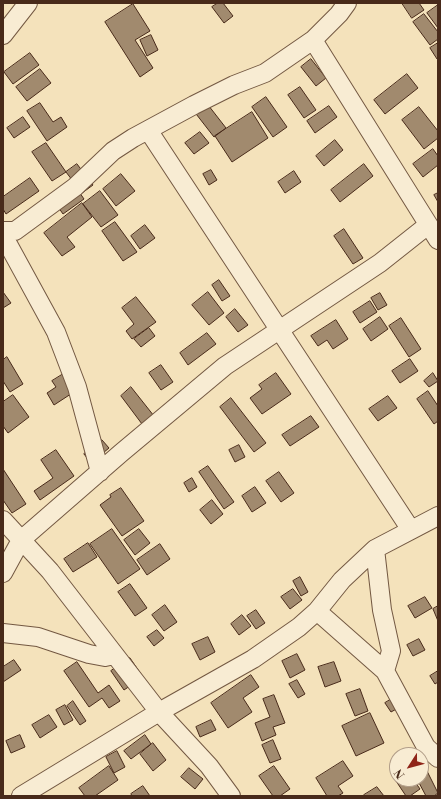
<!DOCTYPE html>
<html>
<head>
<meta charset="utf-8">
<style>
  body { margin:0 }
  #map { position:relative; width:441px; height:799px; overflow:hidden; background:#f4e2bb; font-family:"Libre Bodoni",serif }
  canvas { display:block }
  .frame { position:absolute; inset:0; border:4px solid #482a1a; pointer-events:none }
  .north { position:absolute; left:389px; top:747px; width:40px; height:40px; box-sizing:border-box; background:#f8ecd3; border:1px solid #b29e89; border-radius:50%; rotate:234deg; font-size:11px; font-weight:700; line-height:16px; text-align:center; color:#482a1a }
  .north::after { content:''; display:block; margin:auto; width:14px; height:18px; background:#8f2418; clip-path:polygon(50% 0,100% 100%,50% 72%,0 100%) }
</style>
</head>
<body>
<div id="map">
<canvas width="441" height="799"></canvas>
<div class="frame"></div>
<div class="north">N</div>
</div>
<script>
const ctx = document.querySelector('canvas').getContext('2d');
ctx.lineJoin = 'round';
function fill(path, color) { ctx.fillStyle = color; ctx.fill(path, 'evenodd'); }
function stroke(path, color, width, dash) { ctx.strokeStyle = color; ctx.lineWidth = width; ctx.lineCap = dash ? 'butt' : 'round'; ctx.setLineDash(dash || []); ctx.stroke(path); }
const building = new Path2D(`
  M218,3h5l10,13 -9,7 -12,-16z
  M402,3h17l5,7 -12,8z
  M133,4l17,27 -15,9 18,28 -13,9 -35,-55z
  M438,5v23l-11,-15z
  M424,14l14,18v7l-8,6 -17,-23z
  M151,35l7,15 -11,6 -7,-16z
  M438,43v16h-1l-7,-11z
  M30,53l9,12 -26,19 -9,-12z
  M311,59l15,19 -10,8 -15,-19z
  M40,69l11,14 -24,18 -11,-14z
  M407,74l11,14 -33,26 -11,-14z
  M300,87l16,23 -12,8 -16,-23z
  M266,97l21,30 -14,10 -21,-30z
  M205,101l21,27 -12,9 -21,-27z
  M40,103l13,19 8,-5 6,10 -20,14 -20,-30z
  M329,106l8,11 -22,16 -8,-12z
  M419,107l19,24v7l-14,11 -22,-29z
  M252,112l16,26 -36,24 -17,-26z
  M23,117l7,10 -16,11 -7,-10z
  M200,132l9,11 -15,11 -9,-11z
  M335,140l8,10 -19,16 -8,-10z
  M46,143l20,29 -14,9 -20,-29z
  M433,149l5,7v9l-15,12 -10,-13z
  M77,164l16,21 -11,8 -16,-21z
  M364,164l9,12 -33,26 -9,-12z
  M211,170l6,10 -8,5 -6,-11z
  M294,171l7,11 -16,11 -7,-11z
  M121,174l14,17 -19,15 -13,-17z
  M30,178l9,13 -33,23 -3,-5v-12z
  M75,186l9,13 -21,15 -9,-13z
  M100,191l18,24 -17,12 -18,-23z
  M438,193v9l-4,-7z
  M82,203l10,14 -25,20 8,10 -13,9 -18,-23z
  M115,222l22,30 -14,9 -21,-30z
  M145,225l10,13 -15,11 -9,-13z
  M344,229l19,29 -10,6 -19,-28z
  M219,280l11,16 -8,5 -10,-16z
  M3,292l8,11 -8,5z
  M208,292l16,21 -15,12 -17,-20z
  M380,293l7,12 -9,5 -7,-12z
  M136,297l20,25 -24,17 -6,-8 8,-7 -12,-16z
  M370,301l7,11 -17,11 -7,-11z
  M235,309l13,16 -10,7 -12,-15z
  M380,317l8,12 -17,12 -8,-12z
  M401,318l20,31 -12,8 -20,-31z
  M336,320l12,19 -15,10 -6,-9 -9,6 -7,-10z
  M149,328l6,8 -14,11 -7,-8z
  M207,333l9,11 -28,21 -8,-12z
  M7,357l16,27 -13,8 -7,-11v-21z
  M410,359l8,12 -18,12 -8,-12z
  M161,365l12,17 -12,8 -12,-17z
  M65,373l12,17 -23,15 -7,-12 9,-6 -4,-6z
  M276,373l15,21 -29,20 -12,-16 12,-9 -3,-4z
  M433,373l5,8 -9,6 -5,-6z
  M131,387l23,29 -12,8 -21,-28z
  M428,391l10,15v15l-4,3 -17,-25z
  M13,395l16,22 -21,16 -5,-7v-24z
  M388,396l9,12 -19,13 -9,-12z
  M231,398l35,45 -12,9 -34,-45z
  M311,416l8,11 -29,19 -8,-11z
  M102,440l7,8 -18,15 -7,-9z
  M239,445l6,12 -10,5 -6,-12z
  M56,450l18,26 -34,24 -6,-9 19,-13 -12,-18z
  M208,466l26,36 -10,7 -25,-37z
  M3,469l23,35 -14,9 -9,-13z
  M279,472l15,21 -13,9 -15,-21z
  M192,478l5,9 -8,5 -5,-9z
  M255,487l11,16 -14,9 -10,-16z
  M121,488l23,33 -22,15 -22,-31 11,-8 -1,-2z
  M212,500l11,14 -12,10 -11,-14z
  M112,529l28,40 -22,15 -28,-40z
  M139,529l11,14 -15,12 -11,-15z
  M88,543l9,14 -24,15 -9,-13z
  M160,544l10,15 -23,16 -10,-15z
  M300,577l8,15 -7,4 -8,-15z
  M130,584l17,24 -12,8 -17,-24z
  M293,589l9,11 -12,9 -9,-12z
  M425,597l7,11 -17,10 -7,-12z
  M165,605l12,17 -13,9 -12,-16z
  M438,606v15l-5,-12z
  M256,610l9,13 -9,6 -9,-13z
  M242,615l9,11 -12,9 -8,-11z
  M157,630l7,8 -10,8 -7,-9z
  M208,637l7,15 -15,8 -8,-16z
  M419,639l6,11 -12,6 -6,-11z
  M297,654l8,16 -15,8 -8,-17z
  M130,658l13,19 -19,13 -13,-19z
  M14,660l7,10 -18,12v-15z
  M77,662l21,31 11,-8 11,16 -11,7 -7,-10 -13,9 -25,-36z
  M334,662l7,19 -16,6 -7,-20z
  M438,671v11l-3,2 -5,-8z
  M251,675l8,12 -16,11 9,14 -24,16 -17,-25z
  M297,680l8,14 -7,4 -9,-14z
  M360,689l8,22 -13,5 -9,-22z
  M274,695l11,28 -12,4 3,8 -14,6 -7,-18 15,-6 -7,-18z
  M395,697l5,10 -9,5 -6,-9z
  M73,701l13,20 -6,4 -13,-19z
  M65,705l8,15 -9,5 -8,-15z
  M370,713l14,30 -28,13 -14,-30z
  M49,715l8,12 -17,11 -8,-13z
  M211,720l5,10 -16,7 -4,-10z
  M20,735l5,12 -14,6 -5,-12z
  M145,735l6,9 -20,15 -7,-8z
  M273,740l8,19 -11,4 -8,-18z
  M153,743l13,17 -13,11 -13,-17z
  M117,751l8,16 -11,6 -8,-16z
  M343,761l10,15 -15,10 5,7 -5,3h-11l-11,-18z
  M423,763l15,30 -4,3h-8l-9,-17h4v-15z
  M109,766l9,14 -23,16h-10l-6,-8z
  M274,766l16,23 -10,7h-7l-14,-20z
  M189,768l14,11 -8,10 -14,-12z
  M397,776v3h16l7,10 -10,7h-4l-12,-18z
  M143,786l7,10h-18l-1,-2z
  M377,787l7,9h-19l-1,-1z`);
fill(building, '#a18a6e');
stroke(building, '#482a1a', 1);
const minor = new Path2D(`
  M3,35l25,-32
  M313,40l125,200
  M148,130l263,400
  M3,231h12l60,-44 38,-36 20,-13 61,-33 40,-20 31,-12 48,-33 26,-26 8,-11
  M3,235l53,97 21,55 23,85
  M3,520l47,51 109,141 50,54 22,30
  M375,549l7,61 9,41 -6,20
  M3,573l18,-33 100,-87 104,-87 155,-103 48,-38
  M317,611l68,60 41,76 12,11
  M3,633l35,4 51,17 16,3 9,-2
  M21,796l138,-84 94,-53 46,-32 18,-16 25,-31 33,-31 63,-33`);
stroke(minor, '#735842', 20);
stroke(minor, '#f8ecd3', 18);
</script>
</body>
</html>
